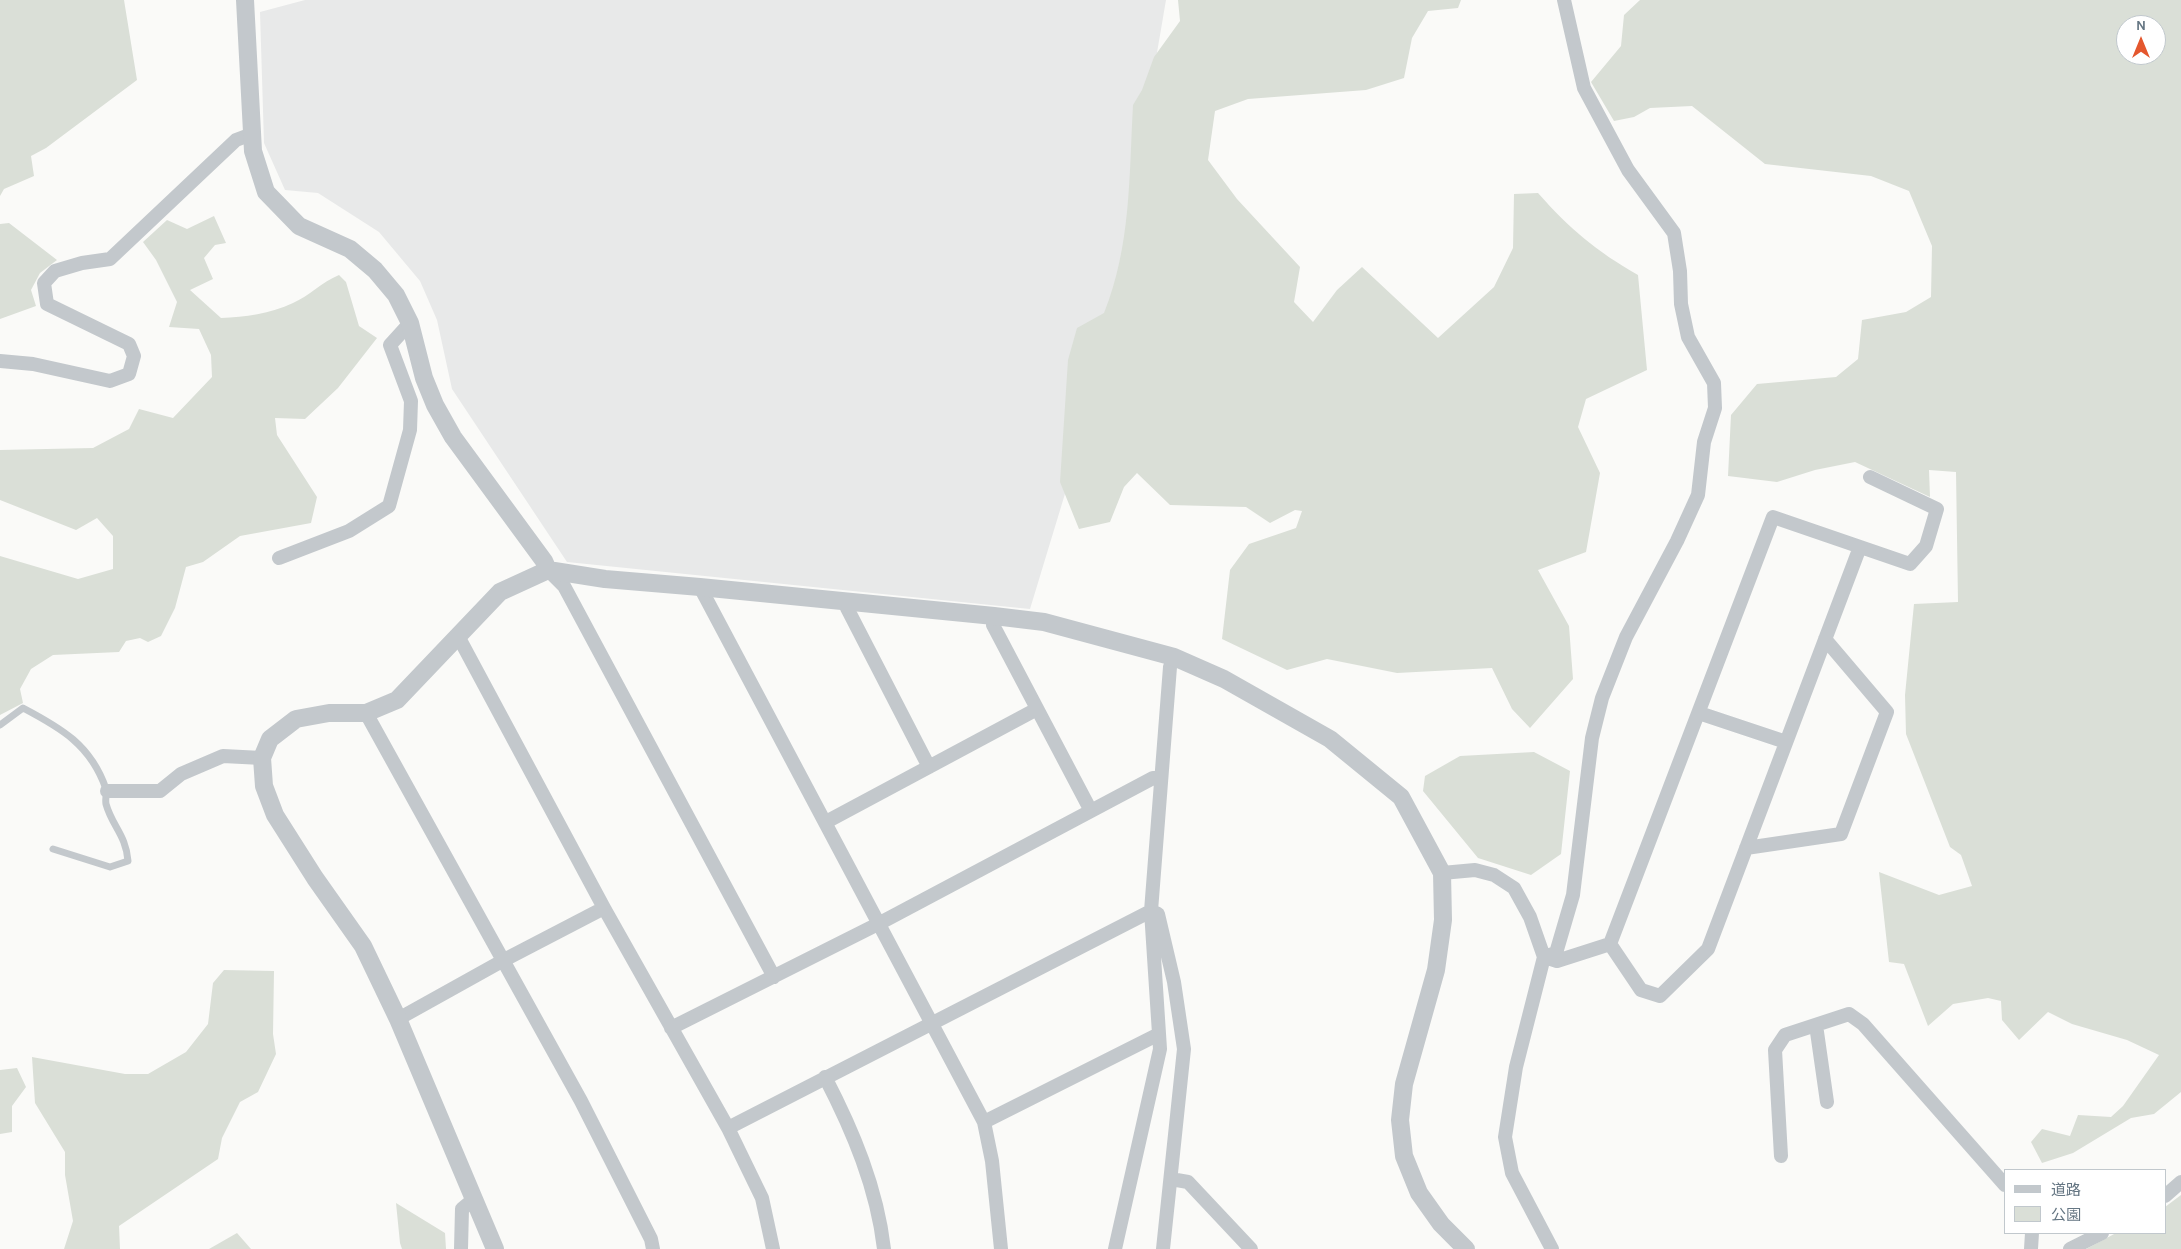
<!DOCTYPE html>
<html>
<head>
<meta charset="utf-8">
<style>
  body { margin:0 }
  #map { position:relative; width:2181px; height:1249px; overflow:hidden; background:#fafaf8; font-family:Karla,"Noto Sans JP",sans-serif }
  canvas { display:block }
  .legend { position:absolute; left:2004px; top:1169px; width:162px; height:65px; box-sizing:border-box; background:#fff; border:1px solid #c1c8cd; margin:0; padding:6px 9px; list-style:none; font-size:15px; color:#657683 }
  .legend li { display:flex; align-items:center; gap:10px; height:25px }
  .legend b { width:25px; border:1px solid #c1c8cd }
  .north { position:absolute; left:2116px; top:15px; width:50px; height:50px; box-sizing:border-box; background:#fff; border:1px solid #c1c8cd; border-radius:50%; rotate:0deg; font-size:14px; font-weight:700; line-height:20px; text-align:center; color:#657683 }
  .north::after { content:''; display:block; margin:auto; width:18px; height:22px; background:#e4572e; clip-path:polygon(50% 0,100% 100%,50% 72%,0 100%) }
</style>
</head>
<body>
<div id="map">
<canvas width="2181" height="1249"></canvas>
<ul class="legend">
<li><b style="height:6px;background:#c3c8cc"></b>道路</li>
<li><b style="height:14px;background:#dadfd7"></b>公園</li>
</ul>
<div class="north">N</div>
</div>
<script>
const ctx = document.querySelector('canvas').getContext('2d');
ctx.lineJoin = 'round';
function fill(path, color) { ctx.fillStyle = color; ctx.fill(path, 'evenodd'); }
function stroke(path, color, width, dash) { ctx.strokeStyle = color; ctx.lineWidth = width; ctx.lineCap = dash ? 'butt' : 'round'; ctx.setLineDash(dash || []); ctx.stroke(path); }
fill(new Path2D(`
  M305,0h861l-46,269 -49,205 -41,135 -463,-47 -115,-173 -15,-69 -17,-39 -41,-49 -61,-39 -33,-3 -21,-47 -4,-131z`), '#e8e9e9');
fill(new Path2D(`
  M0,0h124l13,80 -91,68 -15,8 3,20 -30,13 -4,7z
  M1178,0h283l-3,8 -30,3 -16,27 -8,40 -38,12 -118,9 -33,12 -7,49 29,39 63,68 -6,35 19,20 24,-32 25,-23 76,71 56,-51 19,-39 1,-54 24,-1c32,36 58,58 100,82l9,95 -61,29 -8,28 22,46 -14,79 -48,18 31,56 4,53 -43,49 -18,-19 -20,-41 -95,5 -70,-14 -40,11 -65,-31 8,-69 19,-26 47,-16 6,-17 -7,-1 -25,13 -24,-16 -76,-2 -33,-32 -13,14 -14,35 -31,7 -19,-47 8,-122 9,-32 27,-15c27,-67 25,-136 29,-208l9,-15 12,-33 26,-36z
  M1640,0h541v1092l-27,22 -23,4 -58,35 -31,10 -11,-21 11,-13 28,7 8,-21 33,2 12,-11 36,-51 -32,-15 -55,-16 -24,-12 -29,28 -17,-20 -1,-19 -13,-3 -35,6 -25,22 -24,-62 -15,-2 -10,-90 60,23 33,-9 -11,-31 -11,-8 -44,-113 -1,-39 9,-91 44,-2 -2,-130 -27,-2 1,27 -75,-35 -40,8 -38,12 -49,-6 3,-61 26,-31 79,-7 22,-18 4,-39 44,-8 25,-15 1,-51 -23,-55 -38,-15 -106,-12 -73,-58 -42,2 -16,9 -20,4 -23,-39 30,-36 3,-31zM2126,25h30v30h-30z
  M214,216l12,27 -11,2 -11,13 9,21 -23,11 31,28c24,-1 49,-4 72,-15 16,-7 29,-21 46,-28l7,7 13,44 18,12 -39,50 -33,31 -30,-1 2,17 40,62 -6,26 -71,13 -37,26 -17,5 -11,41 -14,28 -13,6 -8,-4 -14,3 -7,11 -66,3 -22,14 -11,20 3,14 -23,12v-159l78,23 35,-10v-33l-16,-18 -21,12 -76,-30v-50l93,-2 36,-19 10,-20 34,9 39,-41 -1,-22 -12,-26 -30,-2 8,-25 -21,-42 -13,-18 24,-22 20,9z
  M9,223l48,37 -17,13 -9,17 5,16 -36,13v-95z
  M1534,752l36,19 -9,83 -30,21 -53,-17 -55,-67 2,-15 35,-20z
  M224,970l50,1 -1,63 3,20 -18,38 -18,10 -18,36 -4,21 -99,67 1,23h-56l9,-28 -8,-46v-23l-30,-49 -3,-46 93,17h23l38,-22 22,-28 5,-41z
  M17,1068l9,19 -14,19v26l-12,2v-64z
  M2181,1195v54h-95l30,-16h49v-26z
  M396,1203l49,30 1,16h-44l-2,-6z
  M237,1233l14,16h-42z`), '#dadfd7');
stroke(new Path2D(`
  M0,725l23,-17c38,20 68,37 83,81 1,5 -1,10 0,15 6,22 20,31 22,57l-18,6 -57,-18`), '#c3c8cc', 7);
stroke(new Path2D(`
  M0,361l33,3 77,17 19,-7 5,-18 -5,-12 -82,-40 -3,-21 11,-12 27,-8 28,-4 126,-119 16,-6
  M279,558l70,-27 40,-25 21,-76 1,-29 -21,-56 20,-22
  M548,570l16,16 210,391
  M700,587l284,535 8,39 9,88
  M847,601v7l82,159
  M994,616l-1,9 98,186
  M458,636l146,272 124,220 34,70 11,51
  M366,713l215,388 70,138 2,10
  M1699,713l87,29
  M107,791h53l21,-17 42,-18 39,2
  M826,822l211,-113
  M1746,848l95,-14 46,-122 -62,-73
  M1442,873l33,-3 19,5 20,13 16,29 14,40 -28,110 -11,70 7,36 40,76
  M1610,944l31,46 19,6 48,-47 152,-402
  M1544,957l12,-4 17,-58 19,-157 10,-40 24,-61 51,-96 21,-46 6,-53 11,-34 -1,-25 -26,-46 -7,-33 -1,-33 -6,-38 -46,-63 -44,-82 -20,-88
  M1545,957l12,4 53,-17 163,-427 137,47 16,-18 11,-37 -67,-32
  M398,1019l106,-59 100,-52
  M1816,1025l11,77
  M671,1028l209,-105 273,-145h8
  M825,1077c28,54 52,111 59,172
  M984,1122l175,-88
  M728,1128l423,-217 7,3 16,68 10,67 -21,200
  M1781,1156l-6,-106 10,-15 64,-21 14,10 142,161
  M1171,1179l17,3 63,67
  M2165,1196l16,-14
  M461,1249l1,-40 12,-10
  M1115,1249l45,-200 -9,-138 19,-244 4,-10
  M2031,1249l1,-16
  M2070,1249l32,-16`), '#c3c8cc', 14);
stroke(new Path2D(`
  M245,0l8,151 13,41 33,34 51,23 25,21 21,25 14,28 14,55 11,27 18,32 91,124 4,9
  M495,1249l-97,-230 -35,-73 -48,-68 -40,-63 -11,-29 -2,-28 8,-19 26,-20 33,-6h37l31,-13 103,-108 48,-22 57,9 95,8 294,29 50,6 130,35 50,22 106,60 71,58 41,76 1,47 -7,50 -32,114 -4,36 4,36 15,37 22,31 25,25`), '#c3c8cc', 18);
</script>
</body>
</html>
